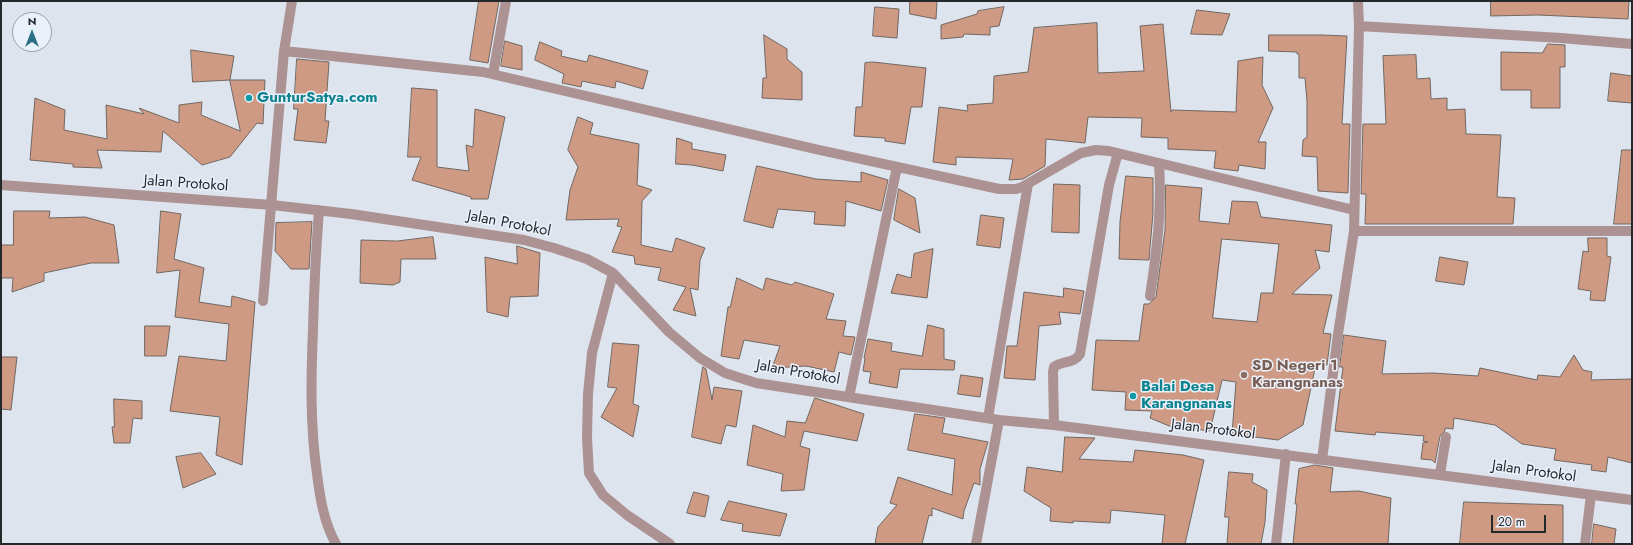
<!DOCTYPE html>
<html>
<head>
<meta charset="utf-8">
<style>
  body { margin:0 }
  #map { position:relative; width:1633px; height:545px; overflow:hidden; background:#dde4ed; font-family:Jost,sans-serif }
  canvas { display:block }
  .frame { position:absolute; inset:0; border:2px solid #26292c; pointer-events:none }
  .north { position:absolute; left:12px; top:12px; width:40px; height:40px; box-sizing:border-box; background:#ebf1fb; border:1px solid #9ca1a8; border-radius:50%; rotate:0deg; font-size:11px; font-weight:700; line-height:16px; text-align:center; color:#26292c }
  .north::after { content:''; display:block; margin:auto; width:14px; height:18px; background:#307084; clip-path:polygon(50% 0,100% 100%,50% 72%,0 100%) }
  .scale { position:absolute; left:1491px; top:515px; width:55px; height:18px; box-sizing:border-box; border:2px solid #26292c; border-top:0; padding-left:5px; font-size:12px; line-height:14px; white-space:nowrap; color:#26292c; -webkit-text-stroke:3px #ebf1fb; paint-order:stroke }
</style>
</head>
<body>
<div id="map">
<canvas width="1633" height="545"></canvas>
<div class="frame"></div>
<div class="north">N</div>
<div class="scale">20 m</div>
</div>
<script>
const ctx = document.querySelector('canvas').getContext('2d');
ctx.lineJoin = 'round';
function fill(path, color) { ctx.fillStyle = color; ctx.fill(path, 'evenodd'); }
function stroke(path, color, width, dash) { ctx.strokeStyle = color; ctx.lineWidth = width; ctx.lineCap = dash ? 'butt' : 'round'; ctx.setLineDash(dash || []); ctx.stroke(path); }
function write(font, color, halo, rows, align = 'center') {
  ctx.font = font + ' Jost,sans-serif'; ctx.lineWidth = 3; ctx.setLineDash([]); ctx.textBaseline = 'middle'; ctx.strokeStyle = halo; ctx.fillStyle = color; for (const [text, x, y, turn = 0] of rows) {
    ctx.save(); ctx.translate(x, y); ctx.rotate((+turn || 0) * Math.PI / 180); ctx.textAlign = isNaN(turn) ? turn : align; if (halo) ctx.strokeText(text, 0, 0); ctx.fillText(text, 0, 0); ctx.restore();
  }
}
const building = new Path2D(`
  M479,1h20l-11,62 -18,-3z
  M910,1h27l-1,18 -26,-5z
  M1491,1h138l-1,18 -90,-4 -47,1z
  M875,7l24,2 -2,29 -24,-2z
  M1004,7l-5,19 -9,1v8l-26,-1 -1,3 -22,2v-14l36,-11 1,-3z
  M1197,10l33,4 -8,21 -31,-1z
  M1097,23l1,50 46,-2 -4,-45 23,-2 8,88 1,-2 64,2 2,-51 25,-4 -1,28 11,23 -15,34h8l-1,27 -26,-4 -1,6 -24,-3 2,-17 -48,-2v-11l-27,-1 1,-19 -54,-1 -3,26 -39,-4 -1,27 -22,13 -14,1 4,-21 -57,-2v8l-23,-3 6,-55 29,4 -1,-6 26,-2 1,-27 34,-4 6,-44z
  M764,35l23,14v10l15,13v28l-40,-2 1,-20h3z
  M1269,35h54l24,1 -5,88h8l-2,69 -30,-2 -1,-34 -15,-1 1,-16 4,-3v-36l-2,-23h-6v-24h-2v-2l-28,-1z
  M505,41l17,5v24l-21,-4z
  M540,42l22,9 -1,5 26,6 2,-7 59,16 -5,18 -27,-8 -1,7 -33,-7 -1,6 -19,-4 2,-9 -29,-14z
  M1548,44l17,1v22h-5v41h-29v-18h-30v-38l41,1z
  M191,50l43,6 -4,24 -37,2z
  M1416,55l1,24 13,-1 1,21 16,-1v12l18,-1 1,25 35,1 -4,62 18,1 -2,26h-148l1,-30h-5l2,-70h23l-3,-68z
  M297,59l32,3 -4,59h4l-3,22 -32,-3 4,-31h-4z
  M873,62l53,6 -4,39h-11l-6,37 -20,-3v-3l-31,-2 2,-29h6l3,-44z
  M1611,73l21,3v27l-24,-2z
  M230,80h35l-2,44 -6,-1 -27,34 -28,8 -39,-34 -2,21 -64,-2 5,18 -29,-1v-3l-43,-4 5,-62 30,12 -1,20 43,9 -1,-34 38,9 -5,-6 40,15v-18l23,-3 -1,13 39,16z
  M412,88l25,2v77l32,4 -3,-26 7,2 2,-38 30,8 -17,82h-17v-2l-59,-17 9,-23h-13z
  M578,117l15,6 -3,11 49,10 -2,41 15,5 -10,11 -1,44 31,7 4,-14 29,10 -5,12 -2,30 -8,-2 6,28 -23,-6 13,-23 -28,-7 3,-12 -26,-4 -1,-8 -22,-4 10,-25 -5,-1 2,-7 -53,1 4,-30 8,-23 -10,-17z
  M677,138l15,5v6l34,6 -3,16 -31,-6 -16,-1z
  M1622,150h10v74h-18z
  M757,166l59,13 45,3v-10l27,8 -7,31 -35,-10 -1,25 -31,-2 1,-12 -37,-3 -5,19 -29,-7z
  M1126,176l27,2v35l-4,47 -30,-1 1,-37z
  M1054,184l26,1 -1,48 -27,-1z
  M1166,185l36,3 -3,33 30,3 3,-23 25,1 4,15 71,8 -3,27 -14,-2 5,18 -28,26 40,1 -9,38 8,1 -4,31 -11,-1 -13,61 -25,15 -46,-6 4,-52 -14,-2 -12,51 -30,-4 -1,3 -29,-12 2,-7 -27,-1 1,-18 -34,-2 4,-50 43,1 5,-37h5l7,-7 9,-67zM1222,239l57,5 -6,49h-12l-4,29 -44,-4z
  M899,189l16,9 5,35 -26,-13z
  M14,211h36l-1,7 36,-1 29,8 5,38h-28l-47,10v8l-32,11 1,-14h-12v-33h12z
  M161,211l20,3 -7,45 30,9 -5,34 32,5 1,-11 23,6 -13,163 -26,-10 4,-38 -50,-6 9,-55 47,5 3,-37 -54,-7 5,-47 -23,3z
  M981,215l23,3 -4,30 -23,-3z
  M312,222l-3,47h-18l-16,-18 1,-28z
  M433,237l3,22h-35l-1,23 -7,3 -33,-2 1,-43 36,1z
  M1588,238h19v18l4,1 -6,44 -15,-1 1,-9 -13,-2 5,-38 5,1z
  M517,246l23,7 -2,43 -28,1 -2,20 -21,-5 -2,-55 32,7z
  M933,249l-6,49 -36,-5 6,-19 14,4 3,-24z
  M1440,257l28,5 -4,23 -28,-4z
  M737,278l26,12 3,-12 26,7 3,-3 39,12 -8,25 20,2 -3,15 12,1 -4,18 -12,-3 -5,20 -28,-6 -34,2 8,-22 -36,-6 -5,19 -18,-3 7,-49h2z
  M1064,288l20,3 -4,23 -21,-2 2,12 -22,2 -4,54 -31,-2 3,-32h10l7,-54 39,5z
  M928,325l16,4v30l11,2 -1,9 -54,-1 -3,19 -28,-5 2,-11 -8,-1 2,-13h-1l4,-19 24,4 -1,8 31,5z
  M145,326h25l-4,30h-21z
  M1344,335l42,6 -4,33 51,-1 45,3 2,-8 57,12 1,-5 22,2 14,-22 9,15 9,2 -1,8 41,-1v84l-24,-6 -2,15 -15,-2 1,-5 -38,-5 2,-11 -34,-5 -27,-19 -41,-7 -1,11 -8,-1v3l-5,5 -5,27 -3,-3 -11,-1 2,-16 5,-1 -5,-1 1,-5 -48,-4 -1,3 -40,-4 8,-64h-3z
  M613,343l26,2 -6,59 6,2 -6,31 -32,-20 16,-29 -9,-1z
  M1,357h16l-6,53 -10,-1z
  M703,367l3,2 6,31 2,-13 28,4 -6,36 -10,-2 -5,19 -29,-7z
  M961,375l22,3 -3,19 -22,-3z
  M815,398l49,16 -7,27 -53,-10 -4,15 10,3 -6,41 -23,1 2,-17 -36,-9 6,-40 32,12 2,-16 18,2z
  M114,399l28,2v18l-9,-1 -3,25h-16l-2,-16h2z
  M915,414l30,4 -3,15 46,9 -8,27v16l-6,-2 -10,28 -1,8 -31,-11v8l-3,-1 -7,29h-47l3,-17 19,-22 -7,-2 8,-26 54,18 3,-36 -47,-9z
  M1065,437l30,1 -16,21 54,3 2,-12 48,5 21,5 -19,84h-23l3,-29 -54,-5 -1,13 -37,-2v2l-23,-2 1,-13 -27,-17 3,-24 35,5z
  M201,453l15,21 -33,14 -7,-31z
  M1315,465l18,3 -3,24 29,-1 32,7 -3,46h-95l4,-40h-2l4,-35z
  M1229,472l24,2 -1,8 15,8 -2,32 -4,22h-34l2,-27h-4z
  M694,492l15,4 -4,21 -18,-4z
  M729,501l58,13 -7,22 -38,-5 1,-7 -22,-4z
  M1464,502l99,3v39h-103z
  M1594,524l22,5 -2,15h-22z`);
fill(building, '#ce9a83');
stroke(building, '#716762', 1);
stroke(new Path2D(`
  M1359,26l202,12 71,6
  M284,51l8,-50
  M493,74l13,-73
  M1,185l271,20 79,9 173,26 30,8 33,11 26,14 56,59 31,26 25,15 31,10 243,37 55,5 578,75
  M319,210c-3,40 -5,79 -6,119 -2,48 -3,97 4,145 3,24 7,49 19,70
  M1354,231h278
  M613,273l-21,80 -4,41 -1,44 2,35 14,22 24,20 43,29
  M1150,296c7,-45 12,-88 9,-133
  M263,301l21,-250 199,21 332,77 184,40h17l6,-2 59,-34 15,-3 13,1 245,59
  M849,397l48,-230
  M988,418l40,-234
  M1054,425l-1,-53 1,-5c9,-7 20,-3 26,-13l29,-169 9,-32
  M1322,460l16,-126 16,-103 5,-205 -1,-25
  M1440,474l6,-37
  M976,544l23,-124
  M1276,544l10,-90
  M1585,544l6,-49`), '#ac9292', 10);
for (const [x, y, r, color] of [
  [249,98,4,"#0f9aa8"],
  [1244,375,4,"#8d6e63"],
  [1133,396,4,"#0f9aa8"]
]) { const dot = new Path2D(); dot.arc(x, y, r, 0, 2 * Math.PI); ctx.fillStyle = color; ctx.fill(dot); stroke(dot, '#ebf1fb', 1.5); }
write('bold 15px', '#0d838f', '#ebf1fb', [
  ["GunturSatya.com",257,98],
  ["Balai Desa",1141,387],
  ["Karangnanas",1141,404]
], 'left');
write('15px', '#26292c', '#ebf1fb', [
  ["Jalan Protokol",186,184,4],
  ["Jalan Protokol",509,224,11],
  ["Jalan Protokol",798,373,10],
  ["Jalan Protokol",1213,430,7],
  ["Jalan Protokol",1534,472,8]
]);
write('bold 15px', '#785e54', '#ebf1fb', [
  ["SD Negeri 1",1252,366],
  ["Karangnanas",1252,383]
], 'left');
</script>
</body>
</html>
